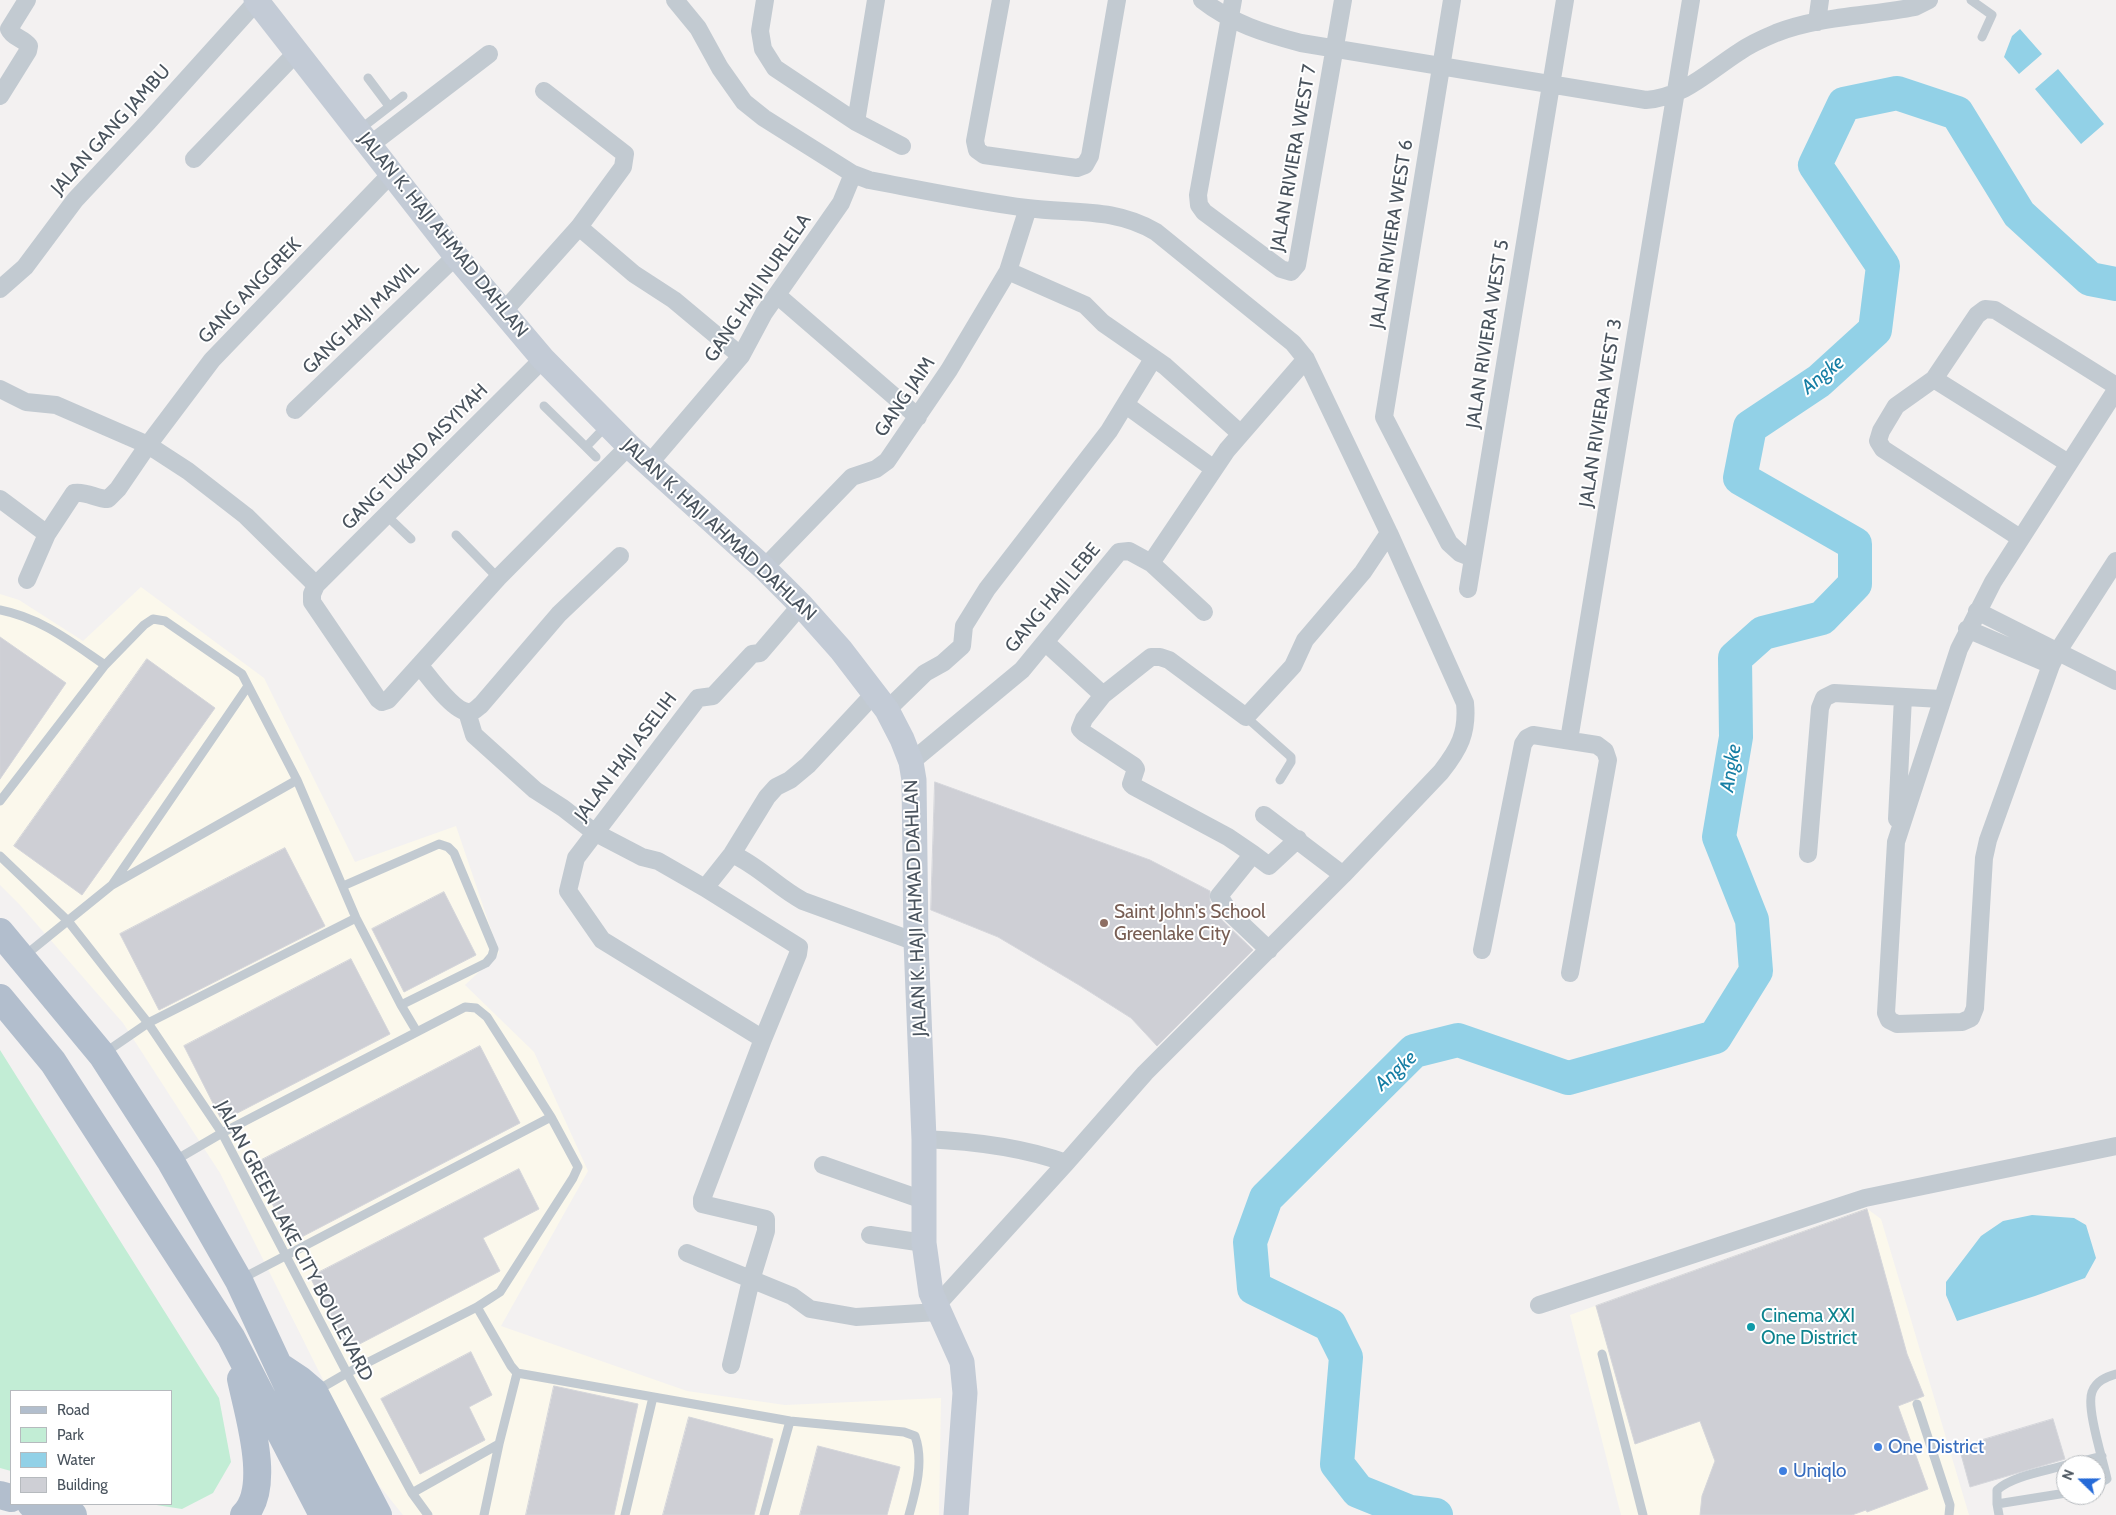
<!DOCTYPE html>
<html>
<head>
<meta charset="utf-8">
<style>
  body { margin:0 }
  #map { position:relative; width:2116px; height:1515px; overflow:hidden; background:#f3f1f1; font-family:Cabin,sans-serif }
  canvas { display:block }
  .legend { position:absolute; left:10px; top:1390px; width:162px; height:115px; box-sizing:border-box; background:#fff; border:1px solid #b6babe; margin:0; padding:6px 9px; list-style:none; font-size:15px; color:#49535d }
  .legend li { display:flex; align-items:center; gap:10px; height:25px }
  .legend b { width:25px; border:1px solid #b6babe }
  .north { position:absolute; left:2056px; top:1455px; width:50px; height:50px; box-sizing:border-box; background:#fff; border:1px solid #b6babe; border-radius:50%; rotate:292deg; font-size:14px; font-weight:700; line-height:20px; text-align:center; color:#49535d }
  .north::after { content:''; display:block; margin:auto; width:18px; height:22px; background:#256ad8; clip-path:polygon(50% 0,100% 100%,50% 72%,0 100%) }
</style>
</head>
<body>
<div id="map">
<canvas width="2116" height="1515"></canvas>
<ul class="legend">
<li><b style="height:6px;background:#b2becd"></b>Road</li>
<li><b style="height:14px;background:#c2edd5"></b>Park</li>
<li><b style="height:14px;background:#92d1e7"></b>Water</li>
<li><b style="height:14px;background:#cecfd5"></b>Building</li>
</ul>
<div class="north">N</div>
</div>
<script>
const ctx = document.querySelector('canvas').getContext('2d');
ctx.lineJoin = 'round';
function fill(path, color) { ctx.fillStyle = color; ctx.fill(path, 'evenodd'); }
function stroke(path, color, width, dash) { ctx.strokeStyle = color; ctx.lineWidth = width; ctx.lineCap = dash ? 'butt' : 'round'; ctx.setLineDash(dash || []); ctx.stroke(path); }
function write(font, color, halo, rows, align = 'center') {
  ctx.font = font + ' Cabin,sans-serif'; ctx.lineWidth = 4; ctx.setLineDash([]); ctx.textBaseline = 'middle'; ctx.strokeStyle = halo; ctx.fillStyle = color; for (const [text, x, y, turn = 0] of rows) {
    ctx.save(); ctx.translate(x, y); ctx.rotate((+turn || 0) * Math.PI / 180); ctx.textAlign = isNaN(turn) ? turn : align; if (halo) ctx.strokeText(text, 0, 0); ctx.fillText(text, 0, 0); ctx.restore();
  }
}
fill(new Path2D(`
  M141,587l123,91 91,184 101,-36 43,127 -34,32 69,67 54,119 -87,155 186,65 98,14 156,-7 -2,117h-536l-33,-41 -150,-301 -97,-150 -103,-118 -20,-20v-291l19,6 64,41z
  M1866,1208l15,11 88,296h-348l-51,-200z`), '#fbf8ec');
fill(new Path2D(`
  M0,1050l219,348 12,64 -18,31 -31,16 -32,-5h21v-113h-160v80l-11,-3z`), '#c2edd5');
fill(new Path2D(`
  M2020,29l22,25 -23,20 -15,-17 8,-21z
  M2058,69l46,55 -23,20 -46,-55z
  M2032,1215l42,3 12,7 10,33 -11,20 -50,18 -78,25 -11,-26v-13l35,-46 22,-15z`), '#92d1e7');
stroke(new Path2D(`
  M1436,1515l-26,-3 -52,-21 -21,-27 9,-107 -16,-32 -76,-37 -4,-46 16,-44 148,-147 44,-11 110,38 147,-41 41,-66 -4,-51 -33,-83 17,-100 -1,-79 28,-25 59,-15 33,-34v-40l-115,-66 10,-51 69,-46 56,-51 8,-64 -68,-101 29,-61 53,-11 60,20 62,101 71,65 26,5`), '#92d1e7', 34);
const building = new Path2D(`
  M0,637l66,46 -66,96z
  M147,659l68,49 -133,187 -68,-49z
  M935,782l215,78 60,31v10l11,18 32,31 -96,96 -26,-28 -52,-33 -81,-48 -67,-27z
  M285,848l40,78 -166,84 -39,-76z
  M444,892l32,63 -72,37 -32,-63z
  M351,959l39,75 -168,87 -38,-75z
  M480,1046l40,77 -228,119 -40,-77z
  M519,1169l20,40 -56,29 17,33 -152,79 -38,-73z
  M1867,1209l40,145 17,42 -26,10 30,83 -61,23 -1,-2 -14,5h-152l2,-19 13,-35 -15,-40 -65,23 -39,-138z
  M471,1352l21,43 -23,12 16,33 -65,34 -39,-75z
  M554,1386l84,18 -24,111h-88z
  M689,1417l84,22 -19,76h-91z
  M2053,1419l12,40 -95,28 -11,-40z
  M818,1446l82,21 -13,48h-87z`);
fill(building, '#cecfd5');
stroke(building, '#d5d6db', 1);
stroke(new Path2D(`
  M1971,0l21,15 -10,22
  M368,78l21,28
  M359,130l44,-34
  M544,406l42,41 21,-22
  M586,447l10,10
  M386,515l25,24
  M456,535l42,43
  M0,610c41,8 71,32 105,55
  M248,686l-136,199 185,-105
  M1246,717l45,40v5l-11,18
  M0,801l105,-136 39,-40 9,-6 12,2 77,53 55,106 59,138 45,87 16,27
  M0,856l68,65 80,102 74,110 125,240 65,120 16,22
  M343,886l96,-42 9,3 6,6 40,96 -2,7 -6,7 -85,42
  M23,957l89,-72
  M103,1054l45,-31 208,-105
  M174,1161l48,-28 243,-126 11,1 11,9 64,100 27,50 -5,11 -73,114 -23,15 -130,66 -31,18
  M241,1279l310,-162
  M477,1307l34,59 6,7 273,48 114,11 11,4c9,25 1,54 -6,79
  M1602,1354l41,161
  M1917,1404l33,101 -1,10
  M2067,1465l35,-9
  M2096,1485l11,-6c-4,-19 -21,-71 -15,-87 4,-11 14,-15 24,-18
  M412,1493l87,-49
  M1997,1504v-14c15,-14 49,-19 69,-25
  M484,1515l15,-71 18,-71
  M625,1515l28,-118
  M764,1515l26,-94
  M1999,1515l-2,-11 69,-11`), '#c2cad1', 9);
stroke(new Path2D(`
  M675,0l23,28 22,40 24,34 20,16 89,56 16,6c53,10 105,21 158,28 45,6 87,-1 129,24l137,111 13,16 83,174 76,170c3,30 -6,46 -24,69l-98,103 -198,198 -79,90 -130,143
  M765,0l-5,31 3,18 12,19 81,54 46,24
  M1001,0l-26,141 2,9 7,5 93,13 8,-3 5,-9 27,-156
  M1202,0c29,23 64,34 99,43l345,57c38,-3 62,-28 93,-48 11,-8 25,-14 37,-19 44,-17 94,-17 139,-26l14,-7
  M1233,0l-35,195 1,10 5,7 77,57 10,3 6,-7 46,-265
  M1452,0l-68,417 65,126 11,10 13,5
  M1817,22l3,-22
  M0,96l28,-45 1,-5c-6,-8 -16,-8 -20,-17l18,-29
  M856,122l20,-122
  M370,145l119,-91
  M194,159l103,-107
  M579,227l55,47 40,26 67,56
  M1008,271l77,34 18,18 62,43 76,68
  M0,289l25,-22 50,-67 73,-78 109,-121
  M777,295l141,122
  M503,312l76,-85 44,-60 2,-13 -81,-63
  M543,359l-227,226 -4,9v8l66,97 4,3 6,-2 110,-122 131,-132
  M1934,379l134,84
  M0,389l26,13 30,3 92,40 40,26 58,45 70,69
  M2116,390l-123,192 -34,67 -63,193 -10,171 3,7 8,4 65,-2 9,-4 4,-10 9,-150 4,-18 63,-175 7,-14 58,-90
  M1126,405l88,64
  M295,410l161,-154
  M649,464l92,-108 23,-43 77,-110 12,-29
  M0,499l47,35
  M2020,538l-137,-89 -5,-8 3,-10 15,-25 38,-27 43,-64 8,-6 10,1 121,76
  M1151,563l53,49
  M764,568l88,-91 24,-8 11,-8 62,-91 59,-99 20,-63
  M27,580l20,-46 27,-41c13,-2 22,6 34,6l10,-10 30,-44 64,-85 179,-186
  M1468,589l97,-589
  M1977,611l139,70
  M1967,629l84,36
  M1045,642l58,53 48,-38h9l9,3 77,57 47,-51 12,-26 58,-68 26,-39
  M420,666c10,12 33,45 48,46 5,1 9,-4 13,-7l78,-91 61,-58
  M1103,695l-19,24 -4,10 4,4 50,33 2,3 -5,15 2,2 95,51 25,17 -34,42 11,17 39,37
  M887,710l38,-37 18,-10 19,-17 2,-20 23,-37 122,-158 44,-72
  M467,712l7,23 61,55 28,18 31,24 48,25 16,4 47,27 94,59 -1,7 -35,85 -61,160v5l64,15v12l-15,49 -20,85
  M1569,740l122,-740
  M911,762l111,-92 97,-118 10,-1 22,12 76,-113 79,-91
  M1264,815l79,60
  M1897,819l6,-122
  M732,854c27,12 45,33 71,47l113,41
  M1253,854l16,12 29,-27
  M1808,854l12,-146 4,-10 10,-5 107,6
  M705,888l27,-34 35,-57 9,-10 14,-7 18,-15 67,-72
  M1482,950l41,-206 4,-6 6,-3 64,10 8,6 3,9 -38,213
  M763,1039l-161,-99 -34,-49 8,-33 122,-160 15,-2 39,-42 8,-1 41,-48
  M924,1139c47,2 98,8 142,24
  M823,1165l100,35
  M870,1235l54,8
  M687,1253l105,43 18,13 46,8 82,-5
  M1539,1305l326,-107 251,-52`), '#c2cad1', 18);
stroke(new Path2D(`
  M256,0l200,256 87,103 86,87 135,122 37,37 40,45 46,60 15,29 9,23 3,18 2,162 8,197v104l7,50 31,69 3,31 -9,122`), '#c3cbd6', 25);
stroke(new Path2D(`
  M0,932l102,123 69,107 68,119 109,234
  M0,998l53,64 178,275 92,178
  M279,1366l21,14 14,12 64,123
  M241,1379c7,34 31,109 3,136
  M0,1495l11,3
  M31,1504l42,11`), '#b2becd', 28);
for (const [x, y, r, color] of [
  [1104,923,5,"#8d6e63"],
  [1751,1327,5,"#0f9aa8"],
  [1878,1447,5,"#3f7fe0"],
  [1783,1471,5,"#3f7fe0"]
]) { const dot = new Path2D(); dot.arc(x, y, r, 0, 2 * Math.PI); ctx.fillStyle = color; ctx.fill(dot); stroke(dot, '#fff', 2); }
write('19px', '#49535d', '#fff', [
  ["JALAN GANG JAMBU",111,130,-48],
  ["JALAN RIVIERA WEST 7",1294,158,-80],
  ["JALAN RIVIERA WEST 6",1392,234,-81],
  ["JALAN K. HAJI AHMAD DAHLAN",443,235,51],
  ["GANG HAJI NURLELA",758,288,-56],
  ["GANG ANGGREK",250,291,-46],
  ["GANG HAJI MAWIL",361,318,-44],
  ["JALAN RIVIERA WEST 5",1488,334,-81],
  ["GANG JAIM",905,397,-56],
  ["JALAN RIVIERA WEST 3",1601,413,-81],
  ["GANG TUKAD AISYIYAH",415,457,-45],
  ["JALAN K. HAJI AHMAD DAHLAN",719,530,43],
  ["GANG HAJI LEBE",1053,598,-50],
  ["JALAN HAJI ASELIH",626,757,-53],
  ["JALAN K. HAJI AHMAD DAHLAN",916,908,-92],
  ["JALAN GREEN LAKE CITY BOULEVARD",294,1241,62]
]);
write('19px', '#785e54', '#fff', [
  ["Saint John's School",1114,912],
  ["Greenlake City",1114,934]
], 'left');
write('19px', '#0d838f', '#fff', [
  ["Cinema XXI",1761,1316],
  ["One District",1761,1338]
], 'left');
write('19px', '#366cbe', '#fff', [
  ["One District",1888,1447],
  ["Uniqlo",1793,1471]
], 'left');
write('italic 20px', '#167ea4', '#fff', [
  ["Angke",1823,375,-39],
  ["Angke",1731,768,-81],
  ["Angke",1396,1071,-42]
]);
</script>
</body>
</html>
